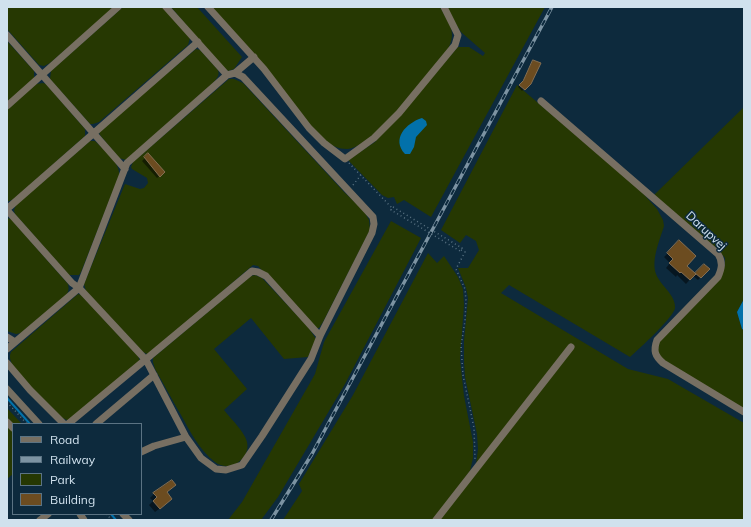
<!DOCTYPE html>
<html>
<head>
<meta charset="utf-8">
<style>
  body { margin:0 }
  #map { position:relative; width:751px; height:527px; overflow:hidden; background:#0d2a3d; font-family:Mulish,sans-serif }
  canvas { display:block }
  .frame { position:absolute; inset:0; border:8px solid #d0e1ed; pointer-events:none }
  .legend { position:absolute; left:12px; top:423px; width:130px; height:92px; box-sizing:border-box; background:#0d2a3d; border:1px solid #5b7383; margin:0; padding:5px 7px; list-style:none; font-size:12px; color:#d0e1ed }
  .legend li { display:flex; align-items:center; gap:8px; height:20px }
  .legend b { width:20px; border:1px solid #5b7383 }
</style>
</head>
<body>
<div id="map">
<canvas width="751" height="527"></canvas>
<div class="frame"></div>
<ul class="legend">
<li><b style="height:5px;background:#776f62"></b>Road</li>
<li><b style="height:5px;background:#7c93a2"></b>Railway</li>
<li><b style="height:11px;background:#263802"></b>Park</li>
<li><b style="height:11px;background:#6c4c20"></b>Building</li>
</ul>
</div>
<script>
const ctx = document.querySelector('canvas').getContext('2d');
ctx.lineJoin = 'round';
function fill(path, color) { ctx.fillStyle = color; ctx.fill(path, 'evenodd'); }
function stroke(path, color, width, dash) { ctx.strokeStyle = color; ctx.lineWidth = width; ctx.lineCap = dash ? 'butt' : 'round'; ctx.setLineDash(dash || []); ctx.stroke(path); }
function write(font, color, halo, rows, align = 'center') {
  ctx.font = font + ' Mulish,sans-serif'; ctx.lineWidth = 3; ctx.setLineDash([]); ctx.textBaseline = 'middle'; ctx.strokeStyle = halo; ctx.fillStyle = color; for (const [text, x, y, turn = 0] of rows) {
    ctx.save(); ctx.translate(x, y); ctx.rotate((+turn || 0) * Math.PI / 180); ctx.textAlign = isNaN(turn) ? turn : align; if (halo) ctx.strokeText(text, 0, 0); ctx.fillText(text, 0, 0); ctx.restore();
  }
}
fill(new Path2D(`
  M7,7h108l-65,56 -6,3 -5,-1 -32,-36z
  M123,7h40l27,31 -2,7 -89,77 -6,2h-3l-40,-45 1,-8z
  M171,7h26l45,50 -8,12 -6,2 -9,-7z
  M212,7h228c9,17 17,24 8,42 -18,22 -75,100 -101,100 -17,0 -26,-13 -37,-24z
  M445,7h100l-114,210 -27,-17 -7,4 -3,-7 -6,1 -6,-3 -34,-35 27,-18 83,-95h11l14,9 2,-3 -24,-21z
  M7,41l27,30v7l-27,25z
  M196,49l4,1 18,20c2,6 -2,9 -5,13l-87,77 -7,-2 -19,-23 -1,-4z
  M229,79h5l9,4 101,109 20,19 5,9 1,10 -47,92 -4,6h-4l-3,-3 -54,-59 -5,-1 -101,87 -5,2 -4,-2 -57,-61 -2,-7 41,-100 15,5 4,-1 4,-5 -1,-5 -15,-9 -1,-2 2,-5z
  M43,83l3,1 39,45v7l-71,63 -7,3v-92l29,-26z
  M517,85l122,104 18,20 6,11 1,6c-4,14 -13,33 -8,48 4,11 20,21 19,34 -1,9 -36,41 -45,49l-121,-72 -8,8 127,76 40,10 76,44v97h-307l39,-55 2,-16 -1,-15 -12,-57 -1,-15v-21l4,-43 -2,-10 -8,-20h10l11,-18 -3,-9 -10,-6 -6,8 -19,-13z
  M744,107v192l-7,13 5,17 2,1v81l-81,-48 -6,-12 2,-9 66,-76v-8l-5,-6 -66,-57z
  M90,141h5c9,9 26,22 24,35l-38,96 -2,3h-10l-54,-61 -1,-4 2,-5z
  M7,218l4,1 57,65c1,5 1,8 -3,12l-44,37 -5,1 -9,-3z
  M391,221l30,17 -76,146 -67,113 -17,23h-33l14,-18 73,-128 9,-32z
  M428,253l9,10 7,-7 14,21 5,12 1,16 -4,54 4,37 9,46v16l-3,13 -37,49h-150l19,-29 -3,-7 54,-89z
  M255,275l7,3 46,49 8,12 -8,18 -24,2 -33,-41 -37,31 33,40 -23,21c6,8 21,22 23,32 4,18 -19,31 -32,20 -16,-12 -25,-31 -34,-47 -9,-15 -17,-31 -26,-46l-2,-7v-4l98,-82z
  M78,294l3,1 57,61 2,5 -71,59c-12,1 -49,-46 -57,-56 -2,-4 -3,-8 -1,-12z
  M7,408l15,16h-9v50l-6,5z`), '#263802');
fill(new Path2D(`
  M422,118l4,3 1,4 -11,12 -2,10 -4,7h-5c-14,-15 1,-31 17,-36z
  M744,299v31l-2,-1 -5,-17z`), '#0271aa');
fill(new Path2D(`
  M532,63l-2,20 -8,8 -4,-4 3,-3z
  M148,155l16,17 -7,6 -15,-17z
  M679,242l6,24 10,9 9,-10 4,4 -10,11 -5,-4 -7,8 -9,-9 -1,2 -10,-9 4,-5 -6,-6z
  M166,493l1,10 -12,9 -6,-7 4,-4 -3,-3 4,-4z`), '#0007');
stroke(new Path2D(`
  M7,398l23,26
  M111,514l5,6`), '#0271aa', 2);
const building = new Path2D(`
  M533,60l8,3 -10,21 -6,6 -6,-5 4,-4z
  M148,153l17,19 -5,5 -16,-20z
  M679,240l17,16 -9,10 9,8 -6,6 -9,-8 -1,1 -11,-10 4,-4 -6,-6z
  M704,264l6,5 -9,9 -6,-5z
  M172,480l4,5 -9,7 5,7 -12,10 -7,-8 4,-4 -4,-4z`);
fill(building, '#6c4c20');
stroke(building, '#846e52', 1);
stroke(new Path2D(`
  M349,163l43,45
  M353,185l8,-10
  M393,207l69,41 -2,3 -69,-41z
  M461,250l4,2 -9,17 9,20 1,12 -1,20 -4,25 2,29 11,53 1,31
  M7,402l20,22
  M106,514l6,6`), '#597282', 1.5, [1, 3]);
stroke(new Path2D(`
  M166,7l61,68
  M208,7l56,62 45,59 15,15 21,16 29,-21 25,-25 56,-68 3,-10 -14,-28
  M7,35l118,134
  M235,73l19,-16
  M541,101l177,153c5,8 4,14 0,23l-61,63c-4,11 -2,16 6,23l81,49
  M7,106l111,-99
  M7,209l191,-167
  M7,210l65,73 7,5 67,72 40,77 15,21 15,11 10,1 16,-5 20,-29 49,-77 9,-23 52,-103 2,-9 -1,-7 -130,-140 -8,-4 -8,2 -100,88 -48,125 -72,61
  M7,337l8,5
  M7,363l23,27 34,34
  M7,389l32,35
  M7,422l6,6
  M68,424l184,-153 6,1 8,4 54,60
  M96,424l58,-49
  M141,452l13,-6 32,-9
  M80,514l4,6
  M123,514l6,6
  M40,520l8,-6
  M436,520l135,-173`), '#776f62', 7);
const rail = new Path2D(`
  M271,520l41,-66 240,-447`);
stroke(rail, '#7c93a2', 3.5);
stroke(rail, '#0d2a3d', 2, [6]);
write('12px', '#d0e1ed', '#0d2a3d', [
  ["Darupvej",706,231,43]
]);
</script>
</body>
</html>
